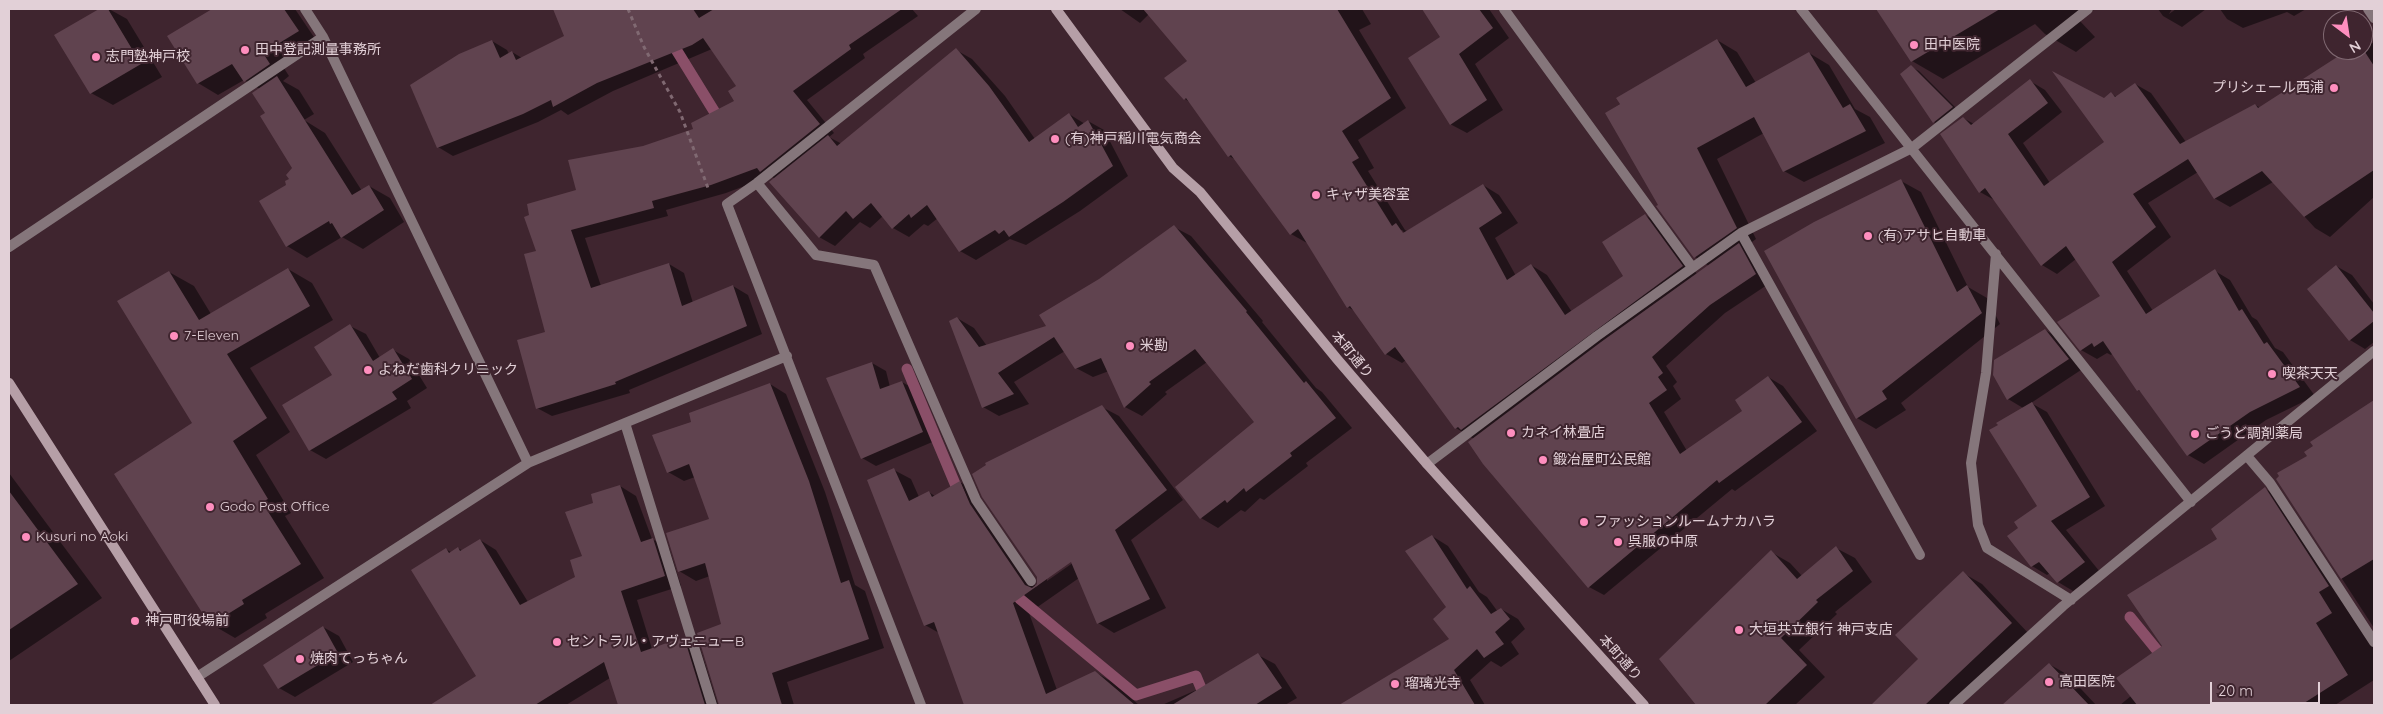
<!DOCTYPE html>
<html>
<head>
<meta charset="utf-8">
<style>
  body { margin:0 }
  #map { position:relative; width:2383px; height:714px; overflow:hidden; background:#3f252f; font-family:Quicksand,sans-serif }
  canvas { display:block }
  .frame { position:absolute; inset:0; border:10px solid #e2d0d7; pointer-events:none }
  .north { position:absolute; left:2323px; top:10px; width:50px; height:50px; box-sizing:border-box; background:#3f252f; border:1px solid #806972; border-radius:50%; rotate:149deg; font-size:14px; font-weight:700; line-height:20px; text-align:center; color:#e2d0d7 }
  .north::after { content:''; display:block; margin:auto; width:18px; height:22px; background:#fe8ebe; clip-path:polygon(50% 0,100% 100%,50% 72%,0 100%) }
  .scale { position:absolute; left:2210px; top:682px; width:110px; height:22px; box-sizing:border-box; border:2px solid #e2d0d7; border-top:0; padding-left:6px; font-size:15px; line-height:18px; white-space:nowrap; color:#e2d0d7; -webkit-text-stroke:4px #3f252f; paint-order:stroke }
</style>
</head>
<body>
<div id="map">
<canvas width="2383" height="714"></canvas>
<div class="frame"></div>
<div class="north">N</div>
<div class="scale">20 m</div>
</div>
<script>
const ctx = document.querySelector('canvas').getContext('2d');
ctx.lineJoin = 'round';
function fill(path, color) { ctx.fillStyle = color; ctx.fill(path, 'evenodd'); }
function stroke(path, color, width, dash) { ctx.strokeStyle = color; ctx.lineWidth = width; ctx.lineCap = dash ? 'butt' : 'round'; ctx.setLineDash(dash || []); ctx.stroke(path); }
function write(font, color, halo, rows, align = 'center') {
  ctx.font = font + ' Quicksand,"Noto Sans JP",sans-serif'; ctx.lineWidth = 4; ctx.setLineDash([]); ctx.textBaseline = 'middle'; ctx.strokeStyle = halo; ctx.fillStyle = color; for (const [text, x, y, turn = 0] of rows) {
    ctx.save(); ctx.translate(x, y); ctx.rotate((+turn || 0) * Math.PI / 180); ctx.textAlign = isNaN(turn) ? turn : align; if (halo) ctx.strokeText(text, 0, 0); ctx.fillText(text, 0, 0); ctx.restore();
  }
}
fill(new Path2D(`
  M102,9h7l18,10 35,58 -49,28 -22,-12 -35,-57z
  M215,9h80l23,34 -36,22 7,11 -6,5 16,9 15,24 -10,6 21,13 37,58 7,-5 21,12 14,24 -41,27 -21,-12 -35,21 -20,-12 1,-61 6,-17 -34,-79 -16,-9 -26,15 -20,-12 -29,-47z
  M555,9h58l1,10 22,-10h276l6,7 -55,38 2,4 -58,42 27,33 -5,4 13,7 114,-94 16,9 33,37 30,43 34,-25 16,10 3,-3 16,9 24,46 -48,35 -54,34 -16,-6 -34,21 -16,-9 -22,-33 -10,8 -4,-2 -15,13 -16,-9 -10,-12 -13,12 -10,-6 -25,24 -16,-9 -44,-58 -4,-3 -45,17 -60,17 2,6 -83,22 16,48 68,-22 15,9 9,30 40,-17 15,9 14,39 -133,56 1,3 -78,23 -15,-8 9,-75 -8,-81 40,-61 65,-43 51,-18 42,-29 1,-14 -25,-38 -99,42 -45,24 -7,-5 -23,12 -85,34 -15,-9 54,-106 15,9 2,4 3,-2 10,6 44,-22z
  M1120,9h242l9,15 -12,6 47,78 -48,32 16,28 -6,3 37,59 2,1 76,-46 16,10 19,28 -23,15 21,38 15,-11 16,10 25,37 53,-36 20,-61 16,10 36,49 12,-8 -14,-9 -35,-52 -54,-92 111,-73 20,12 19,31 53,-30 20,12 26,44 15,8 15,26 -81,39 -20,-11 -20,-38 -47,26 39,80 -12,9 26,35 -45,30 -59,53 11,16 -4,4 8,13 -17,13 23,39 57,-40 24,-34 15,9 34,45 -82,60 -3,-2 -128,106 -15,-8 -115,-148 -18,-11 -50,-68 -4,3 -16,-9 -30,-42 -8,-5 -41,-64 -16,-9 -55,-74 -7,-4 -38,-53 -6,-4 4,-38 -40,-47 -9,9zM1399,230h3l6,7 -2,1z
  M1423,9h66l20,29 -34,26 28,46 -36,23 -17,-9 -9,-87z
  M1878,9h217l-16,11 16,17 -19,15 -31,-18 -10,-10 -92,55 -31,-18z
  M2158,9h14l-3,5 7,-5h30l-24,18 -19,-11z
  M2220,9h86l-12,7 -7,-4 -44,16 -16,-9z
  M2374,42v155l-44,40 -15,-9 -42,-46 -43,25 -16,-9 -16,-26 -50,31 23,34 -44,34 26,40 62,-40 15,9 22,37 5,3 18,28 8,4 32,44 -49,24 -62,44 -16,-9 -44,-61 -6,-4 -25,-37 -2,2 -4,-2 -10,6 -16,-9 -22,-28 43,-26 -26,-37 -19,15 -15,-9 -46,-64 -16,-9 -17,-74 11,6 56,-43 15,9 17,22 -39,31 27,40 56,-40 -2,-43 7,-6 6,3 18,-13 16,9 35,49 69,-37 6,3z
  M1911,67l8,4 41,41 -19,14 -7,-4z
  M1901,181l20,11 47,95 19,11 13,26 -99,79 5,7 -30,19 -19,-11z
  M1174,227l17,9 72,85 -1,1 54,66 6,4 30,36 -46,35 2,3 -44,34 -4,-2 -15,14 -4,-2 -23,18 -17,-10 55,-96 -49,-60 -42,30 2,2 -25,22 -17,-9 -16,-36 -16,6 -17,-9 -11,-17 -51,31 15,22 -30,12 -16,-9 -26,-89 17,10 13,18 61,-20 51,-46z
  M2336,266l16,9 22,29v38l-9,7 -15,-9z
  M288,269l24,14 21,37 -83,48 40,64 -34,23 35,58 -6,3 39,62 -59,36 2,4 -32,20 -24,-14 -17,-200 -25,-152 25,14 17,28z
  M350,326l16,8 14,24 13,-8 16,9 18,29 -20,13 4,7 -85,51 -16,-9 -26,-45 50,-30z
  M2045,330l16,9 23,29 -53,35 16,9 58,94 -39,24 34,42 -27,19 -15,-9 -8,-9 -3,2 -15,-9 -12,-38 18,-22 -15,-98 -15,-9 -14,-24z
  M872,363l14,8 4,16 12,-5 14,8 21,50 -61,26 -14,-8z
  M770,384l16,10 39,98 30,93 10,6 19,57 -97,34 7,23h-74l3,-80 -13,-49 -14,5 -17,-10 32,-51 -16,-43 -11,4 -16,-9 25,-49z
  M2374,401v227l-97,-149 32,-23 6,-10 -3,-4z
  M1102,407l17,9 64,84 -52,40 35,68 -52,25 -16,-10 -19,-45 -50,35 28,77 38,-18 17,10 27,23h-174l-26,-72 -14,-8 -31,-155 17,9 8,18 10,-5 7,5 24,-15 17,10 10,23 49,72 2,-2zM1075,558l2,2 -30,21v-3z
  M9,473l93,125 -93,63z
  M620,486l16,10 16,43 17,9 12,38 -44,14 15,49 32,-11 16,10 18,57h-99l-9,-27 -44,27h-100l-10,-15 21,-13 -31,-128 6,4 6,-5 5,3 17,-11 16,10 32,52 49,-25 17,-73z
  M2265,489l18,10 91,140v41l-39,25h-99l-4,-5 -9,5h-103l11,-9 32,-50 56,-107z
  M1432,536l16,10 31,46 8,5 11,15 3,-3 17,10 7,10 -14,13 8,12 -18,13 -10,-6 -21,19 15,25h-120l-6,-10 92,-55 -3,-33z
  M1836,548l19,10 17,24 -37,30 2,2 -38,36 26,27 -30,28h-92l-11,-13 79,-140 19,11 12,13z
  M1963,573l19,11 48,51 -75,70h-83l48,-46z
  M323,627l16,9 14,26 -58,35 -16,-9z
  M1258,655l17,9 22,34 -12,7h-123l48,-21z
  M2049,664l19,11 28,30h-92z`), '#0007');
stroke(new Path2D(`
  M669,38l53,86
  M907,369l54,129
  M1012,585l8,14 116,96 60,-19 12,29
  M2130,617l35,43`), '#8a4f68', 11);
fill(new Path2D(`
  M99,9h9l33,55 -51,30 -36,-59z
  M212,9h72l15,22 -36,22 7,11 -26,18 -12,-18 -35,20 -30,-48z
  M553,9h140l6,9 15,-9h188l-53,36 2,4 -58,42 27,33 -60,48 -3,-4 -46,17 -59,16 2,7 -83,22 20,58 78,-25 13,43 51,-21 14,41 -132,56 1,2 -80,25 -19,-69 28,-8 -21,-78 12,-3 -12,-34 5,-2 -2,-11 49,-14 -8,-30 75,-14 50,-17 -2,-6 43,-22 -6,-10 8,-5 -33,-48 -11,7 -95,38 -44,24 -2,-7 -28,14 -86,34 -27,-63 49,-31 33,-14 8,18 12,-7 4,9 48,-24z
  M1143,9h194l54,89 -49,33 17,27 -7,4 40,64 4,-3 7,10 80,-49 19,29 -23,15 28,52 24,-16 34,51 58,-39 -21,-34 43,-28 38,52 -222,164 -3,-3 -3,2 -60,-82 -10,8 -35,-49 -3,2 -49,-79 -8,6 -59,-80 -3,2 -42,-59 -2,2 -20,-22 23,-17z
  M1422,9h57l14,19 -34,26 28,46 -37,25 -42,-67 32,-21z
  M1876,9h124l-89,53z
  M1717,39l29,48 63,-35 34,56 7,-4 16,27 -83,41 -29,-55 -57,31 40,80 -43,30 -38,-52 2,-1 -53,-92 15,-9 -4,-6z
  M956,48l33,38 40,56 40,-29 9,14 10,-7 25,46 -50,36 -54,35 -5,-7 -5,4 -4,-4 -36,22 -32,-47 -16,13 -2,-4 -17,15 -21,-26 -18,16 -7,-8 -27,27 -50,-56 59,-47 9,11z
  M2363,49l11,17v104l-70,47 -42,-46 -48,28 -26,-40 -55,35 23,33 -44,35 34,52 69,-45 24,42 3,-2 22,35 3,-2 33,45 -50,25 -63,44 -48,-66 -2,1 -34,-50 -9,6 -2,-4 -12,8 -23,-29 43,-26 -34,-50 -25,20 -56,-78 -6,5 -39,-59 23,-17 8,8 59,-46 18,24 -40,31 36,52 60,-44 -52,-71 52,27 7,-6 4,5 20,-14 45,61 75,-40 3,4 90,-58z
  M1911,65l42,42 -20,16 -33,-49z
  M277,76l75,119 17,-10 15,25 -43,28 -9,-15 -2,1 -1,-3 -43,26 -27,-46 27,-16 -1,-4 4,-2 -3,-4 6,-7 -32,-52 5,-3 -13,-20z
  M1901,179l56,113 10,-7 15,28 -100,78 5,8 -31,20 -92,-168 50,-29z
  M1174,225l73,86 -1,1 58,71 2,-2 30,37 -46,35 2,3 -46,36 -2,-4 -17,15 -2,-3 -25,19 -25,-32 79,-65 -59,-73 -46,33 2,2 -27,24 -23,-50 -26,11 -21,-32 -56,36 16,21 -32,14 -33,-87 8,-4 22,30 67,-21 -7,-11 60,-36z
  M1739,243l17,31 -46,31 -58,52 11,16 -5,4 9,13 -18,13 31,51 62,-43 -7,-11 33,-24 34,46 -83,61 -2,-3 -129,108 -105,-124 -15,-22 133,-100z
  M2336,265l38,48v8l-25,20 -42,-52z
  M288,268l22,38 -83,48 40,64 -34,23 35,58 -6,3 39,62 -59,36 2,4 -34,21 -96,-151 78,-51 -75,-122 52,-30 30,49z
  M350,324l23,37 20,-13 19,31 -20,13 5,7 -88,52 -27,-46 50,-30 -18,-28z
  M2045,329l24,30 -62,41 -14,-25 1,-15z
  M872,362l8,27 22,-8 21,51 -62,27 -35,-81z
  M770,383l39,98 32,102 8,-3 20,59 -97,34 10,32h-63l-22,-72 24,-9 -16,-61 -27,9 -12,-39 43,-14 -20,-55 -22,9 -15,-38 39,-13 -2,-9z
  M2374,400v159l-33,20 -65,-100 3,-3 -2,-3 30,-17 -3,-4 9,-6 -3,-4z
  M2032,402l58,95 -39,24 34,41 -28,21 -18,-21 -8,5 -24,-31 11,-8 -4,-6 23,-16 -48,-76 9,-5 -2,-2z
  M1102,405l65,85 -52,40 35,69 -53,25 -26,-62 -58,41 33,91 49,-23 40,34h-171l-30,-83 -10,4 -57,-146 27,-12 15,33 20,-10 3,6 28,-16 10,23 55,81 7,3 5,-4v-7l-55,-80 -10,-23 14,-9 -1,-2z
  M620,485l21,57 12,-4 12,38 -44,15 20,61 43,-15 21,68h-87l-14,-43 -69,43h-105l46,-29 -65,-106 35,-22 3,5 9,-6 2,4 20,-12 40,66 55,-28 -5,-17 12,-4 -17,-44 28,-9 -2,-9z
  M2265,487l64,99 -10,6 13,21 -16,10 32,52 -47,30h-164l-21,-27 46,-32 -35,-51 90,-56 -6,-10z
  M9,491l69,93 -69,46z
  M1432,535l35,54 3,-3 21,28 10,-6 9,11 -15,13 9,12 -20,14 -7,-9 -23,21 21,35h-136l110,-66 -16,-20 13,-12 -41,-56z
  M1836,546l17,25 -37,29 2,2 -37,36 26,27 -42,40h-69l-37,-46 112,-109 26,29z
  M1963,571l49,52 -87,82h-54l47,-46 -23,-24z
  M323,626l15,27 -60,36 -15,-24z
  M1258,653l24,35 -27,17h-83z
  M2049,663l40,42h-87z`), '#60434f');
stroke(new Path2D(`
  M628,9l16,38 36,65 28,76`), '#806972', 3, [4, 4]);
stroke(new Path2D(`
  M305,9l18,28 205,426
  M1504,9l188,258
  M1801,9l390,493
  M2368,9l6,9
  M757,183l59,72 58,10 102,235 55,81
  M1741,233l179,322
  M9,247l314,-210
  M1996,254l-10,119 -15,90 7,62 9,23 84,52
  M625,423l87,282
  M2247,456l23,27 104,159
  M1427,464l170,-128 144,-103 171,-85 176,-139
  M197,677l331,-214 259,-107
  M921,705l-194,-501 30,-21 219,-174
  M1954,705l109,-99 311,-255`), '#85767b', 10);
stroke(new Path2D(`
  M1056,9l117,159 27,24 137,167 90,105 217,241
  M9,383l206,322`), '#b69fa7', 10);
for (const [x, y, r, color] of [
  [1914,45,5,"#fe8ebe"],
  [245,50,5,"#fe8ebe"],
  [96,57,5,"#fe8ebe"],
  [2334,88,5,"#fe8ebe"],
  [1055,139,5,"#fe8ebe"],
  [1316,195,5,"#fe8ebe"],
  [1868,236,5,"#fe8ebe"],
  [174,336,5,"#fe8ebe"],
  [1130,346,5,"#fe8ebe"],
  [368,370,5,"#fe8ebe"],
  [2272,374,5,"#fe8ebe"],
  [1511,433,5,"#fe8ebe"],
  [2195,434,5,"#fe8ebe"],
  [1543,460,5,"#fe8ebe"],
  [210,507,5,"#fe8ebe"],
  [1584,522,5,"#fe8ebe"],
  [26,537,5,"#fe8ebe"],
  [1618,542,5,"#fe8ebe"],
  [135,621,5,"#fe8ebe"],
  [1739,630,5,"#fe8ebe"],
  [557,642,5,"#fe8ebe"],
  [300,659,5,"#fe8ebe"],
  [2049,682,5,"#fe8ebe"],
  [1395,684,5,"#fe8ebe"]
]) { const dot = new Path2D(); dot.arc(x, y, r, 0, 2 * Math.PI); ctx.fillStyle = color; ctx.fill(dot); stroke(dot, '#3f252f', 2); }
write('14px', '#e2d0d7', '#3f252f', [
  ["田中医院",1924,45],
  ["田中登記測量事務所",255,50],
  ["志門塾神戸校",106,57],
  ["プリシェール西浦",2324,88,"right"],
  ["(有)神戸稲川電気商会",1065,139],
  ["キャザ美容室",1326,195],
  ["(有)アサヒ自動車",1878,236],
  ["7-Eleven",184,336],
  ["米勘",1140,346],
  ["よねだ歯科クリニック",378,370],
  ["喫茶天天",2282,374],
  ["カネイ林畳店",1521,433],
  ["ごうど調剤薬局",2205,434],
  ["鍛冶屋町公民館",1553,460],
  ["Godo Post Office",220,507],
  ["ファッションルームナカハラ",1594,522],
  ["Kusuri no Aoki",36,537],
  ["呉服の中原",1628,542],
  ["神戸町役場前",145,621],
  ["大垣共立銀行 神戸支店",1749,630],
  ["セントラル・アヴェニューB",567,642],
  ["焼肉てっちゃん",310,659],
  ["高田医院",2059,682],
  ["瑠璃光寺",1405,684]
], 'left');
write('14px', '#e2d0d7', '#3f252f', [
  ["本町通り",1352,355,50],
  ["本町通り",1620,658,48]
]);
</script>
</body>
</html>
